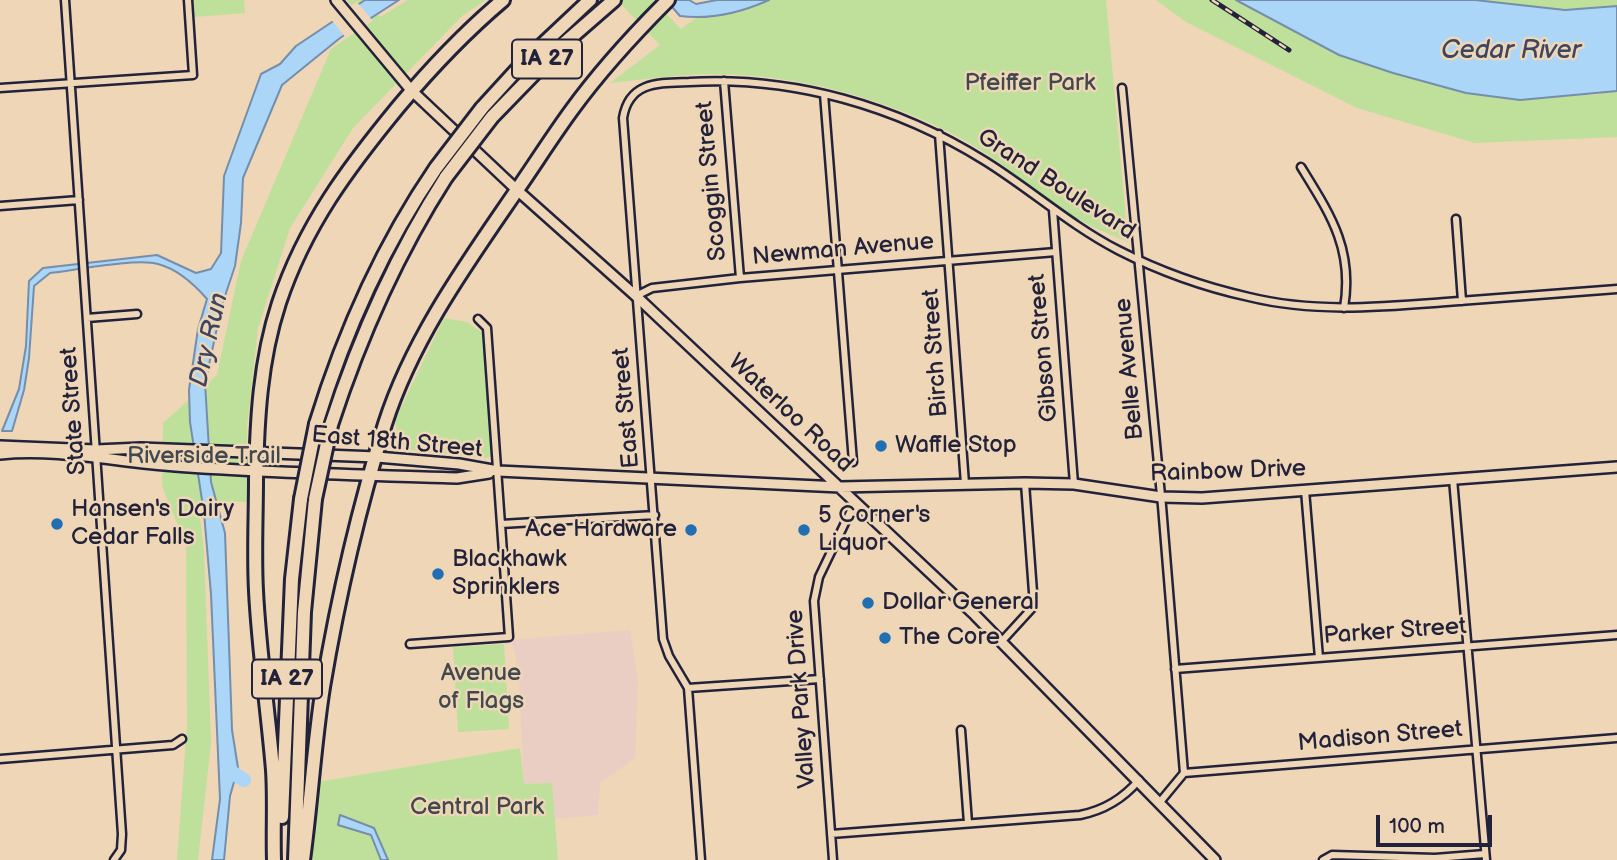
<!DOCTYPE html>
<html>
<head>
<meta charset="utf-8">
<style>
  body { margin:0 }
  #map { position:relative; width:1617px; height:860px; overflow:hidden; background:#eed6b6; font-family:"Balsamiq Sans",sans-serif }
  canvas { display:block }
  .scale { position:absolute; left:1376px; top:815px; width:116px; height:32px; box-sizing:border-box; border:4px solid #22223b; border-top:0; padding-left:9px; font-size:21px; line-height:24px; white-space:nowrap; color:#22223b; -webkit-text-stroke:5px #eed6b6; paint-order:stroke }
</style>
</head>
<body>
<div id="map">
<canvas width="1617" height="860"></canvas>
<div class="scale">100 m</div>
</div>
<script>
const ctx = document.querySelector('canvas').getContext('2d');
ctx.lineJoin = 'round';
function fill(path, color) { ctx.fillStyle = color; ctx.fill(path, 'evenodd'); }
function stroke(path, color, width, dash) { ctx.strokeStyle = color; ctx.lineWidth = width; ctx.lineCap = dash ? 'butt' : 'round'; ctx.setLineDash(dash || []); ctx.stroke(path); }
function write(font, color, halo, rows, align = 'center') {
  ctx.font = font + ' "Balsamiq Sans",sans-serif'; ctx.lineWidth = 5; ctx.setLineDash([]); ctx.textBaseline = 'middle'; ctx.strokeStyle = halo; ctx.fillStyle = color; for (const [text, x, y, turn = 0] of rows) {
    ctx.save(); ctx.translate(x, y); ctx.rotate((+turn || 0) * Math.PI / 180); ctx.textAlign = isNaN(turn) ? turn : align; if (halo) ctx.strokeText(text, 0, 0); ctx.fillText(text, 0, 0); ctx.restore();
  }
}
fill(new Path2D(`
  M630,630l8,50 -3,78 -35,25 -2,32 -44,4 -3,-36 -27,2 -5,-107 -4,-25 -5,-13z`), '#eacec4');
fill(new Path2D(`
  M193,0h51l1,13 -51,4z
  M347,0h20l13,17 28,-17h78l-24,16 -109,112 -63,100 -32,100 -11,99v75l-49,-1 6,50 7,192 -13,117h-21l10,-135 -1,-179 -24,-60 1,-63 54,-48 24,-114 90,-212 35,-24z
  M617,0h36l28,29 15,-11 35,-5 38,-13h337l22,242c-18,-8 -40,-16 -57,-27 -39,-26 -73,-57 -114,-79 -73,-38 -158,-61 -240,-62 -36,0 -71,5 -107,9l50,-38z
  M1156,0h94l143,73 36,8 163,14 25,-4v46l-142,6 -118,-35 -171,-86z
  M1475,0h142v6l-52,4z
  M444,318l23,4 21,15 8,117 -10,4 -86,-9 -5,-29z
  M504,644l5,85 -51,3 -5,-85z
  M520,748l4,36 28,-1 6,77h-247l7,-78z`), '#bee09a');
const water = new Path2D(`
  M365,0h34l-59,38 -58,47 -39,93 -2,45 -6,43 -13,39 -17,78 6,99 14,51 7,197 6,38 -8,28 -6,64h-12l8,-61 -9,-205 -7,-81 -14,-91 -1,-32 9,-61 9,-30c-13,-15 -30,-30 -49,-35 -22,-6 -82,6 -108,9l-16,13 -5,72 -5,32 -12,41h-10l17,-42 7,-43 3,-65 14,-13 114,-13 39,18 15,-4 10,-16 3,-77 37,-102 19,-10 16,-18z
  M666,0h23l7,4 21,-4h52c-27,12 -59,20 -89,16z
  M1236,0h239l90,10 52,-4v85l-97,9 -54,-7 -73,-20 -54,-18z
  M340,815l34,13 14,32h-7l-10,-25 -33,-10z`);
fill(water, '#abd6f7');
stroke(water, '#748eac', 2);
fill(new Path2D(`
  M357,2l16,19 -27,17 -16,-20z`), '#eed6b6');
stroke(new Path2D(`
  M227,762l3,9 14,9`), '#abd6f7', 14);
const minor = new Path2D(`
  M65,0l57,834 -1,16 -7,10
  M724,81l16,197
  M0,88l193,-13 -5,-75
  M1122,88l40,418 22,267
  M824,94l29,368
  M939,134l26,350
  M1301,167c29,47 53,82 43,141
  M0,206l79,-6
  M1053,210l21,274
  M1456,219l6,82
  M636,296l16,-8 88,-10 316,-26
  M87,318l50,-4
  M1453,479l33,381
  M1305,490l14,168
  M501,524l154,-9
  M1002,641l32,-35 -9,-123
  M410,644l99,-7 -22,-309 -9,-9
  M1175,669l442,-34
  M688,688l132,-9
  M961,730l7,93
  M0,759l173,-14 9,-6
  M1160,802l24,-29 433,-35
  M831,834l249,-19c25,-5 43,-16 59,-35
  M701,860l-13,-172 -19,-32 -6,-17 -40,-521c6,-37 36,-35 66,-36 104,-6 208,24 296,79 45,28 85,64 133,89 41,21 86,37 131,47 65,16 131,10 197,5 57,-4 114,-9 171,-13
  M833,860l-19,-259 5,-24 36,-75
  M1323,860l9,-5 103,3 50,-4`);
const secondary = new Path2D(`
  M336,0l75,90 106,100 119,106 339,319 240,245
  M0,446l96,4 45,-2 236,9 82,7 39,7 342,16 185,-4 49,1 87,13 41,1 415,-31
  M0,454c58,-6 117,8 175,12 93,7 188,9 282,12l32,-5`);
const motorway = new Path2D(`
  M482,108l42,-46 66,-62
  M492,117l68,-70 54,-47
  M316,424c28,-91 66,-177 120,-256
  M331,425c29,-89 65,-170 115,-248
  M282,817l10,-238 9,-80
  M274,860c-1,-30 1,-60 -1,-90 -5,-60 -14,-119 -17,-179 -2,-37 0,-74 0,-111 1,-60 4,-119 23,-177 26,-78 69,-135 120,-197 32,-38 66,-74 104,-106
  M295,860l9,-248 11,-113
  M303,860c8,-58 11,-116 20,-173 15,-89 35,-177 62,-263 27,-85 82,-161 132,-234 18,-26 35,-53 54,-79 29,-40 62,-76 97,-111`);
stroke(minor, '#22223b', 11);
stroke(secondary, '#22223b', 14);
stroke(motorway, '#22223b', 18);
stroke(minor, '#eed6b6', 6);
stroke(secondary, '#eed6b6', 9);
stroke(motorway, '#eed6b6', 12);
const rail = new Path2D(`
  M1212,0l77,50`);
stroke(rail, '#22223b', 5);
stroke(rail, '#eed6b6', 2.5, [8]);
const motorwayBridge = new Path2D(`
  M436,168l46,-60
  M446,177l46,-60
  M301,499l15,-75
  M315,499l16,-74`);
stroke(motorwayBridge, '#22223b', 18, []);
stroke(motorwayBridge, '#eed6b6', 12);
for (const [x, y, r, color] of [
  [881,446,7,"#1f6fb2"],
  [57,524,7,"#1f6fb2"],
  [691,530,7,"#1f6fb2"],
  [804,530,7,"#1f6fb2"],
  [438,574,7,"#1f6fb2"],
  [868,603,7,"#1f6fb2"],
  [885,638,7,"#1f6fb2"]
]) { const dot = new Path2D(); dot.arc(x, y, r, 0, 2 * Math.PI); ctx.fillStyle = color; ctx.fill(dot); stroke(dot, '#eed6b6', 2.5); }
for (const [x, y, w] of [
  [547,59,70],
  [287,679,70]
]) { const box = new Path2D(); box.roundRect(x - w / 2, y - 19.5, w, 39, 5); ctx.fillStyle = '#eed6b6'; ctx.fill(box); stroke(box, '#22223b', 2); }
write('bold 23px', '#22223b', null, [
  ["IA 27",547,59],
  ["IA 27",287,679]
]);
write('24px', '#41484e', '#eed6b6', [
  ["Pfeiffer Park",1030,84],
  ["Riverside Trail",204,457],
  ["Avenue",481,674],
  ["of Flags",481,702],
  ["Central Park",477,808]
]);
write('24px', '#22223b', '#eed6b6', [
  ["Scoggin Street",712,181,-95],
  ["Grand Boulevard",1056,185,33],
  ["Newman Avenue",843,250,-5],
  ["Gibson Street",1044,348,-95],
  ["Birch Street",936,353,-94],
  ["Belle Avenue",1130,369,-95],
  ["East Street",627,408,-95],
  ["State Street",74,411,-94],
  ["Waterloo Road",790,414,43],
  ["East 18th Street",397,443,5],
  ["Rainbow Drive",1228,472,-2],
  ["Parker Street",1395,632,-4],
  ["Valley Park Drive",802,699,-94],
  ["Madison Street",1380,737,-5]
]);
write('24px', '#22223b', '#eed6b6', [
  ["Waffle Stop",895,446],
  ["Hansen's Dairy",71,510],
  ["Cedar Falls",71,538],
  ["5 Corner's",818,516],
  ["Liquor",818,544],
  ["Ace Hardware",677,530,"right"],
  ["Blackhawk",452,560],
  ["Sprinklers",452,588],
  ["Dollar General",882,603],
  ["The Core",899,638]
], 'left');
write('italic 26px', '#3d4661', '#eed6b6', [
  ["Cedar River",1511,51],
  ["Dry Run",210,340,-77]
]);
</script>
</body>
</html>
